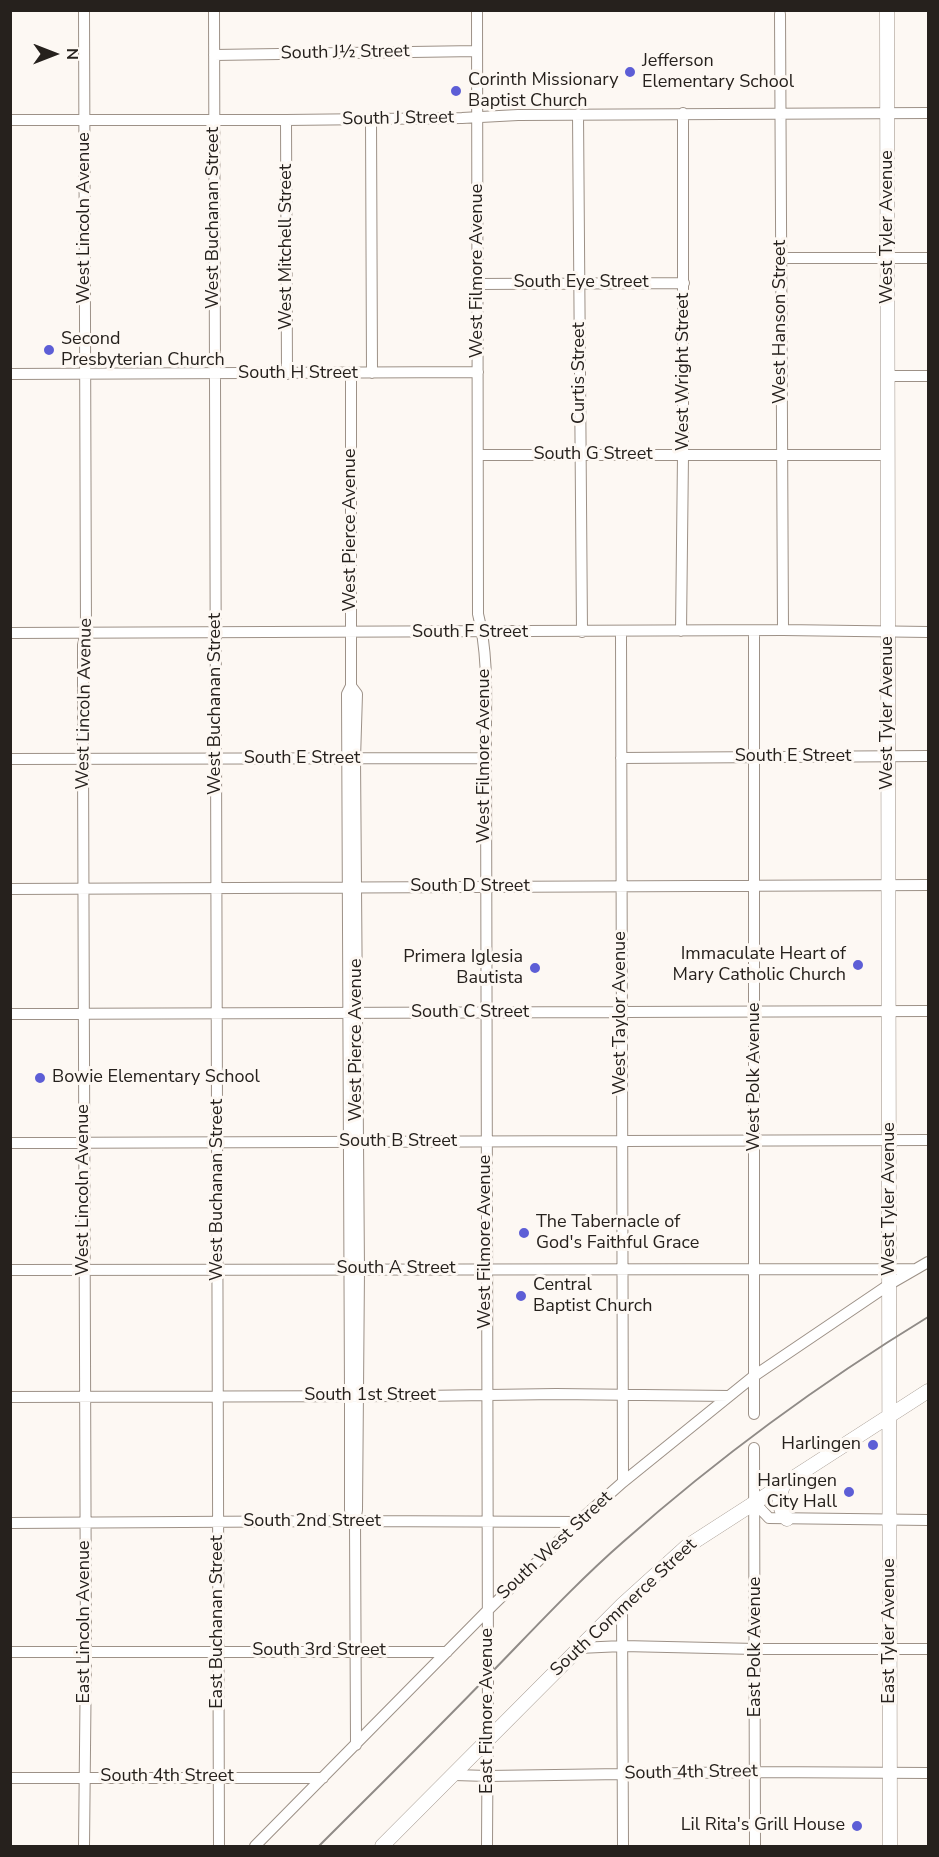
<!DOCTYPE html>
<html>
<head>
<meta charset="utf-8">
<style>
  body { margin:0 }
  #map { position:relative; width:939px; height:1857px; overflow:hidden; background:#fdf8f3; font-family:"Nunito Sans",sans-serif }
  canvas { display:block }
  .frame { position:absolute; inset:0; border:12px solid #26211d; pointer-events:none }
  .north { position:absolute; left:24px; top:24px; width:60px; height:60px; -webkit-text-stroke:4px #fdf8f3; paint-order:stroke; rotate:90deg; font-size:16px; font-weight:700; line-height:24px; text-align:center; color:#26211d }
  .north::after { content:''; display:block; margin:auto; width:21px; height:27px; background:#26211d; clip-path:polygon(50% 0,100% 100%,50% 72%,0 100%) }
</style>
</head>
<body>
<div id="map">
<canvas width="939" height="1857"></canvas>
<div class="frame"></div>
<div class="north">N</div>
</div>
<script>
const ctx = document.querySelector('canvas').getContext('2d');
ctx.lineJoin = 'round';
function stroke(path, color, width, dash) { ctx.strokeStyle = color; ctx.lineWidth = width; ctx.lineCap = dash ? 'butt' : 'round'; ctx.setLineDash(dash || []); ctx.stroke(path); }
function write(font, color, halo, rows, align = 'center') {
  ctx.font = font + ' "Nunito Sans",sans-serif'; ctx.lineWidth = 6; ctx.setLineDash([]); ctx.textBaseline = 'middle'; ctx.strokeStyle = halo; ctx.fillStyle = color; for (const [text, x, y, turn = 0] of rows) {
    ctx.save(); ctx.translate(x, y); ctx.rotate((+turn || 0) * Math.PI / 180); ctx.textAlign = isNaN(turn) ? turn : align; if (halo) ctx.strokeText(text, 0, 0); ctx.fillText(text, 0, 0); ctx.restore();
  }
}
const minor = new Path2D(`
  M84,10l2,622 -3,13v114l3,893 -2,194
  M214,10l5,1836
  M477,10l1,604c12,46 7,97 8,144l2,918 -1,170
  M780,14l3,616
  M214,55l263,-4
  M578,114l4,518
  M371,119l1,254
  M10,120h276l176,-2 56,-3 410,-2
  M286,120l1,254
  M781,258h147
  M478,284l206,-1
  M10,374l468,-2
  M351,374v312l-4,8 3,702v114l5,11
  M888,376h40
  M479,455h409
  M681,631l2,-176v-342
  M754,631v783
  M621,632l2,850
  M10,633l773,-3 145,2
  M351,686l6,8 -2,65 4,511 -2,240 -2,11 1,224
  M621,758l307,-2
  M10,759l476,-1
  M10,889l918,-4
  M10,1014l918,-3
  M10,1143l918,-3
  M10,1270l906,-1 12,-7
  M10,1397l410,-1 136,-2 173,2
  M754,1448l1,398
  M755,1503l14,15 159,2
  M10,1523l345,-2 222,1
  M622,1605l1,241
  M579,1648l44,-2 133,3h172
  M10,1652h437
  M454,1775l34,1 268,-4 172,1
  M10,1778h313
  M255,1846l233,-236 91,-89 44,-39 131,-106 136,-92 26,-15`);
const major = new Path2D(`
  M887,10l3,1836
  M784,1484c-6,12 -6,24 3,35
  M382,1846l240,-241 64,-58 242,-156`);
stroke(minor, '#9d9187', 12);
stroke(major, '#9d9187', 15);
stroke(minor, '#fff', 10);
stroke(major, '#fff', 14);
stroke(new Path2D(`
  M319,1846c56,-56 113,-112 169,-170 44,-45 87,-92 135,-134 95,-84 197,-159 305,-225`), '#908b87', 2);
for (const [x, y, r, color] of [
  [630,72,6,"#5d5ed6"],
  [456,91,6,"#5d5ed6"],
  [49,350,6,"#5d5ed6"],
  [858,965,6,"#5d5ed6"],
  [535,968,6,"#5d5ed6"],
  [40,1078,6,"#5d5ed6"],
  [524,1233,6,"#5d5ed6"],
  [521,1296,6,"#5d5ed6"],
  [873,1445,6,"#5d5ed6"],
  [849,1492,6,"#5d5ed6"],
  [857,1826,6,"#5d5ed6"]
]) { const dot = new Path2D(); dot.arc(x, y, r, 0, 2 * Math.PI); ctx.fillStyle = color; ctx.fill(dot); stroke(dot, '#fdf8f3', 2); }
write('18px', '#26211d', '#fdf8f3', [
  ["South J½ Street",345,53,-1],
  ["South J Street",398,119,-1],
  ["West Lincoln Avenue",85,218,-90],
  ["West Buchanan Street",214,218,-90],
  ["West Tyler Avenue",888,227,-90],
  ["West Mitchell Street",287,247,-90],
  ["West Filmore Avenue",478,271,-90],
  ["South Eye Street",581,283],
  ["West Hanson Street",781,322,-90],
  ["West Wright Street",684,372,-90],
  ["Curtis Street",580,373,-90],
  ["South H Street",298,374],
  ["South G Street",593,455],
  ["West Pierce Avenue",351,530,-90],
  ["South F Street",470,633],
  ["West Lincoln Avenue",85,704,-89],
  ["West Buchanan Street",216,704,-90],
  ["West Tyler Avenue",888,713,-90],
  ["West Filmore Avenue",485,756,-90],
  ["South E Street",793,757],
  ["South E Street",302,759],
  ["South D Street",470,887],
  ["South C Street",470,1013],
  ["West Taylor Avenue",621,1013,-90],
  ["West Pierce Avenue",357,1040,-90],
  ["West Polk Avenue",755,1077,-90],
  ["South B Street",398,1142],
  ["West Lincoln Avenue",84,1190,-90],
  ["West Buchanan Street",218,1190,-90],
  ["West Tyler Avenue",890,1199,-90],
  ["West Filmore Avenue",486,1242,-90],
  ["South A Street",396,1269],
  ["South 1st Street",370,1396],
  ["South 2nd Street",312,1522],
  ["South West Street",555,1546,-43],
  ["South Commerce Street",624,1608,-43],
  ["East Lincoln Avenue",85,1622,-90],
  ["East Buchanan Street",218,1622,-90],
  ["East Tyler Avenue",890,1631,-90],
  ["East Polk Avenue",756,1647,-90],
  ["South 3rd Street",319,1651],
  ["East Filmore Avenue",488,1711,-90],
  ["South 4th Street",691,1773,-1],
  ["South 4th Street",167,1777]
]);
write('18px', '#26211d', '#fdf8f3', [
  ["Jefferson",642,62],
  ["Elementary School",642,83],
  ["Corinth Missionary",468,81],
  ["Baptist Church",468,102],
  ["Second",61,340],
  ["Presbyterian Church",61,361],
  ["Immaculate Heart of",846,955,"right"],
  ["Mary Catholic Church",846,976,"right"],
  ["Primera Iglesia",523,958,"right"],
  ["Bautista",523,979,"right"],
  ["Bowie Elementary School",52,1078],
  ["The Tabernacle of",536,1223],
  ["God's Faithful Grace",536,1244],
  ["Central",533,1286],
  ["Baptist Church",533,1307],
  ["Harlingen",861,1445,"right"],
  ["Harlingen",837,1482,"right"],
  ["City Hall",837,1503,"right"],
  ["Lil Rita's Grill House",845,1826,"right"]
], 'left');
</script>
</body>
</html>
